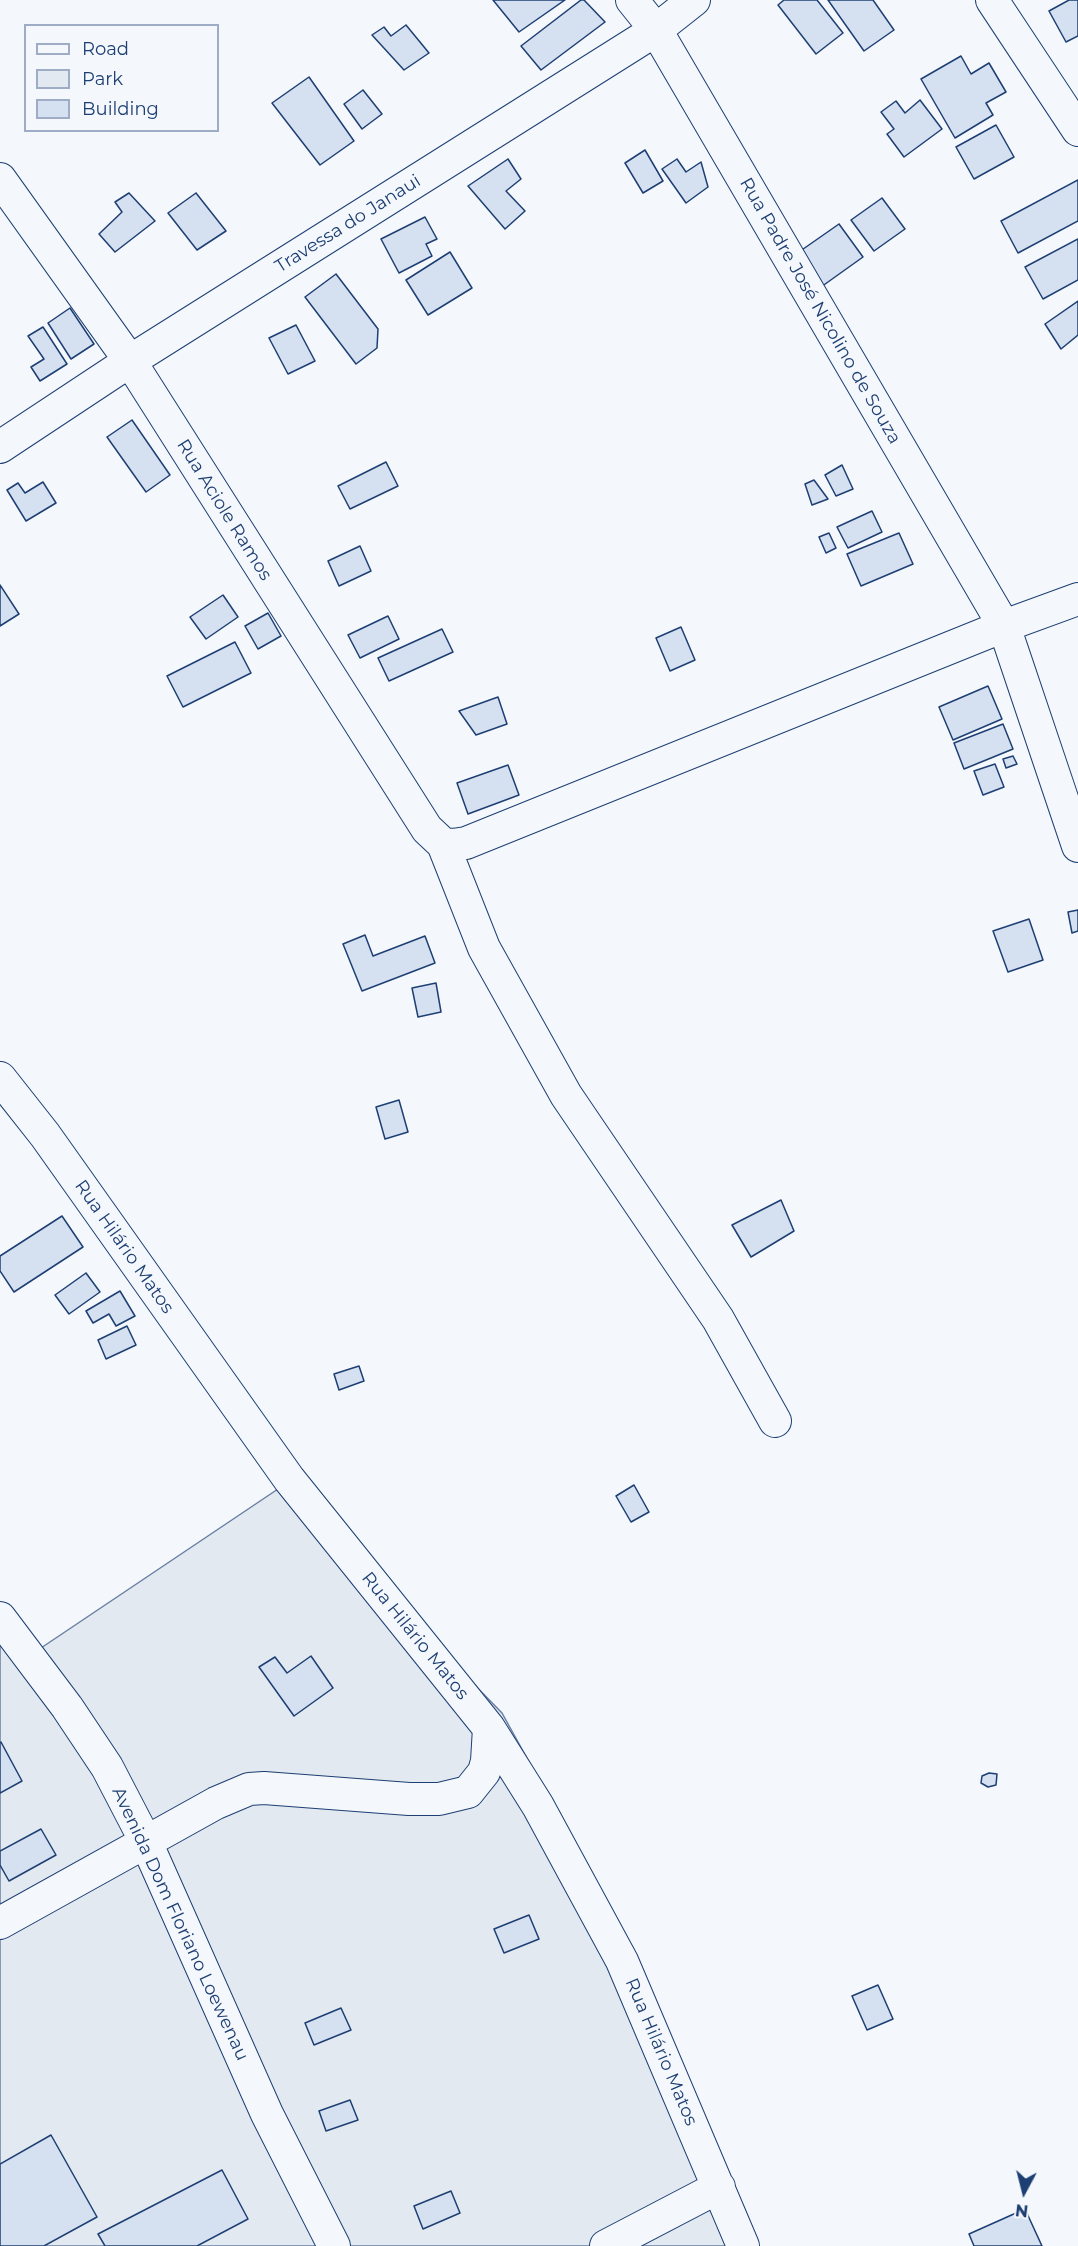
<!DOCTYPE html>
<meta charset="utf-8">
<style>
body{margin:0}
#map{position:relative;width:1078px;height:2246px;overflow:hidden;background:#f4f7fb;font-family:Montserrat,sans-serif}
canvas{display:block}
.legend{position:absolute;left:24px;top:24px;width:195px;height:108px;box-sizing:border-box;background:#f4f7fb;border:2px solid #9eadc5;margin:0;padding:8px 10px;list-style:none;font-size:18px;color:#1d3f73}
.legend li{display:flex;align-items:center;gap:12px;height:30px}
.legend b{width:30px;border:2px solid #9eadc5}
.north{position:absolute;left:994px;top:2162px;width:60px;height:60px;-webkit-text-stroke:4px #f4f7fb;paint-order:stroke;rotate:187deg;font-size:16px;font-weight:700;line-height:24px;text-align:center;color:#1d3f73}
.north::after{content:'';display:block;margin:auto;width:21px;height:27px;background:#1d3f73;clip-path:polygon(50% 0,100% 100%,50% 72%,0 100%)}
</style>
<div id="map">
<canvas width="1078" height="2246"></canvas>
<ul class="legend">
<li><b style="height:8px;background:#f4f7fb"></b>Road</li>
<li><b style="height:16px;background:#e3e9f0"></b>Park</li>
<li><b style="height:16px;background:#d5e0f0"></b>Building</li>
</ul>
<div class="north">N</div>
</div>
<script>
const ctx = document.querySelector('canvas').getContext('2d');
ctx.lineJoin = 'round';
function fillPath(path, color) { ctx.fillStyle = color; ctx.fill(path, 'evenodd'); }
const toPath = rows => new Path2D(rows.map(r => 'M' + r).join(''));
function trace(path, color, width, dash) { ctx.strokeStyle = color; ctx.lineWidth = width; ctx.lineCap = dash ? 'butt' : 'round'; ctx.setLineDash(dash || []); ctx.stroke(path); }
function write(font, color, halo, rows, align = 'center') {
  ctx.font = font + ' Montserrat,sans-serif'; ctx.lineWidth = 4.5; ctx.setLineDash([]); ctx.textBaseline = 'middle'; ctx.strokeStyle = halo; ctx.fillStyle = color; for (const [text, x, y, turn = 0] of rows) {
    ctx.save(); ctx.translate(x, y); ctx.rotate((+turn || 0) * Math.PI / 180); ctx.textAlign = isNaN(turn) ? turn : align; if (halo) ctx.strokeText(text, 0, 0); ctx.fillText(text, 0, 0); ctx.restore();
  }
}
const green = toPath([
 [281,1487,502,1713,639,1961,758,2246,0,2246,0,1610,38,1650,281,1487]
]);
fillPath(green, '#e3e9f0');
trace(green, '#687fa3', 1.5);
const building = toPath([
 [493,0,565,0,519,32,493,0],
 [581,0,584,0,605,22,541,70,521,46,581,0],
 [784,0,817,0,843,33,816,54,778,5,784,0],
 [828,0,873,0,894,30,864,51,828,0],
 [1069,0,1078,0,1078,36,1066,42,1049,11,1069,0],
 [406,25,429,53,404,70,372,35,384,27,391,36,406,25],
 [961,56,971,74,989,63,1006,92,986,103,993,115,955,138,921,79,961,56],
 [309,77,354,141,320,165,272,103,309,77],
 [363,90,382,114,362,129,344,104,363,90],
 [920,100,942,129,904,157,887,134,894,129,881,112,896,101,905,113,920,100],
 [996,125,1014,157,974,179,956,147,996,125],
 [645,150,663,181,643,193,625,163,645,150],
 [508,159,521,179,506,191,525,211,505,229,468,186,508,159],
 [677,159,686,172,701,162,708,187,686,203,662,169,677,159],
 [1078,180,1078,221,1018,253,1001,221,1078,180],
 [129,193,155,221,115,252,99,234,122,212,115,202,129,193],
 [196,193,226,231,197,250,168,213,196,193],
 [882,198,905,229,874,251,851,220,882,198],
 [425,217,437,239,426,244,432,256,399,273,381,239,425,217],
 [839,224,863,257,821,287,796,254,839,224],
 [1078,239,1078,280,1043,299,1025,267,1078,239],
 [450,252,472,288,428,315,406,280,450,252],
 [336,274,378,329,377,348,356,364,305,297,336,274],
 [1078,301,1078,335,1061,349,1045,324,1078,301],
 [70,308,94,344,71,359,48,323,70,308],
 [296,325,315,361,288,374,269,338,296,325],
 [43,327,67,364,40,381,31,367,44,359,28,336,43,327],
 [132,420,170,475,146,492,107,437,132,420],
 [386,462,398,486,350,509,338,486,386,462],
 [842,465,853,489,836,496,825,475,842,465],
 [814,480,828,499,812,505,805,484,814,480],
 [43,482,56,503,26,521,7,490,18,483,25,493,43,482],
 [872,511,882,532,848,548,837,527,872,511],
 [829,533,836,548,826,553,819,537,829,533],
 [899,533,913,564,861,586,847,554,899,533],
 [360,546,371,571,339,586,328,561,360,546],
 [0,585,19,614,0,626,0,585],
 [223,595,238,617,206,639,190,617,223,595],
 [268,613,281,636,258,649,245,626,268,613],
 [388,616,399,639,360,658,348,635,388,616],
 [681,627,695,660,670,671,656,638,681,627],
 [442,629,453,652,389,681,378,658,442,629],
 [235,642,251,673,183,707,167,676,235,642],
 [988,686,1002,719,953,740,939,707,988,686],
 [498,697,507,724,476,735,459,711,498,697],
 [1003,724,1013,749,964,769,954,743,1003,724],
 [1013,756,1017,764,1006,768,1003,759,1013,756],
 [995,764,1004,787,983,795,974,771,995,764],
 [508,765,519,795,468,814,457,783,508,765],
 [1078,910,1078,931,1072,933,1068,912,1078,910],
 [1029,919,1043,960,1008,972,993,931,1029,919],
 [365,935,373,956,425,936,435,963,362,991,343,944,365,935],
 [436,983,441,1012,418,1017,412,988,436,983],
 [399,1100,408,1132,385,1139,376,1107,399,1100],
 [781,1200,794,1231,751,1257,732,1225,781,1200],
 [62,1216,83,1247,14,1292,0,1271,0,1256,62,1216],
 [86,1273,100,1292,69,1314,55,1295,86,1273],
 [120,1291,135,1316,116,1326,109,1314,93,1323,86,1311,120,1291],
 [127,1326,136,1345,106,1359,98,1340,127,1326],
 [359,1366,364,1381,339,1390,334,1374,359,1366],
 [634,1485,649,1512,631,1522,616,1496,634,1485],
 [311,1656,333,1688,294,1716,259,1667,275,1657,287,1673,311,1656],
 [1,1742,22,1781,0,1793,0,1743,1,1742],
 [989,1773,997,1774,996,1785,988,1787,981,1783,982,1776,989,1773],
 [41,1829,56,1855,9,1881,0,1865,0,1851,41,1829],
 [529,1915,539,1939,504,1953,494,1929,529,1915],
 [878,1985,893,2019,867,2030,852,1996,878,1985],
 [341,2008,351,2030,314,2045,305,2023,341,2008],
 [350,2100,358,2120,326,2131,319,2111,350,2100],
 [51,2135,97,2217,44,2246,0,2246,0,2164,51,2135],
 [222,2170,248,2219,197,2246,105,2246,98,2234,222,2170],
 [451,2191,460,2213,423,2229,414,2206,451,2191],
 [1025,2209,1042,2246,974,2246,969,2234,1025,2209]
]);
fillPath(building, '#d5e0f0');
trace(building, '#1d3f73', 1.5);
const minor = toPath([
 [632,0,656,30,1004,626,1078,846],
 [992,0,1078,130],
 [0,179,130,361,427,829,443,844,453,845,466,843,1004,626,1078,599],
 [0,447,130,361,656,30,694,0],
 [443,844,484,948,566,1095,718,1319,775,1421],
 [0,1078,45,1135,289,1479,489,1728,538,1806,622,1961,743,2246],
 [0,1618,67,1707,107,1767,146,1842,267,2114,334,2246],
 [0,1923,216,1803,249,1789,264,1788,409,1799,439,1799,468,1792,484,1772,487,1761,489,1728],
 [606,2246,719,2187]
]);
trace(minor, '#1d3f73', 34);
trace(minor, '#f4f7fb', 32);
write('18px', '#1d3f73', '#f4f7fb', [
 ["Travessa do Janaui",348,224,-32],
 ["Rua Padre José Nicolino de Souza",820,311,60],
 ["Rua Aciole Ramos",224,510,58],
 ["Rua Hilário Matos",124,1247,55],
 ["Rua Hilário Matos",415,1636,51],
 ["Avenida Dom Floriano Loewenau",180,1924,65],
 ["Rua Hilário Matos",661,2052,67]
]);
</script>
